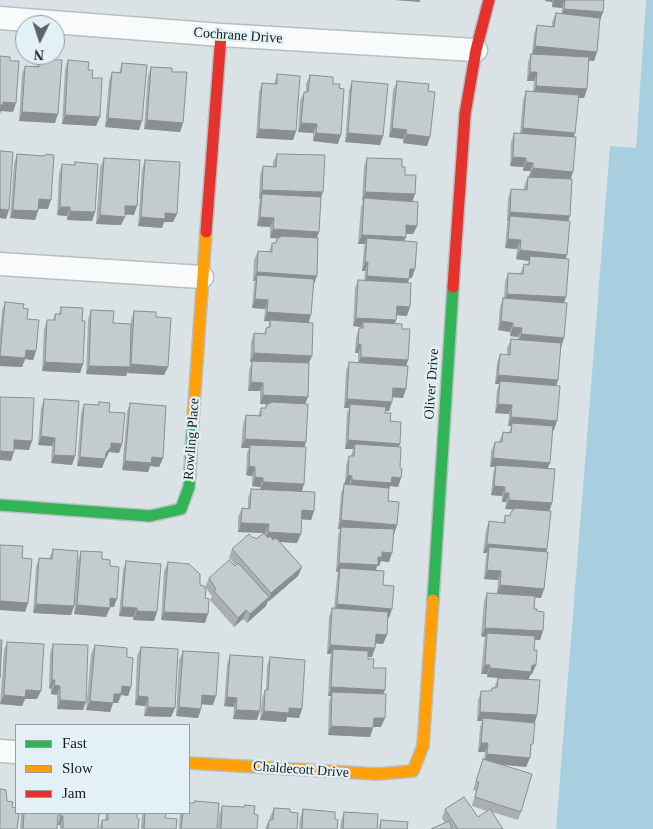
<!DOCTYPE html>
<style>
body{margin:0}
#map{position:relative;width:653px;height:829px;overflow:hidden;background:#dae2e6;font-family:"Times New Roman",serif}
canvas{display:block}
.legend{position:absolute;left:15px;top:724px;width:175px;height:90px;box-sizing:border-box;background:#e3f1f7;border:1px solid #929ca1;margin:0;padding:6px 9px;list-style:none;font-size:15px;color:#181d1f}
.legend li{display:flex;align-items:center;gap:10px;height:25px}
.legend b{width:25px;border:1px solid #929ca1}
.north{position:absolute;left:15px;top:15px;width:50px;height:50px;box-sizing:border-box;background:#e3f1f7;border:1px solid #929ca1;border-radius:50%;rotate:184deg;font-size:14px;font-weight:700;line-height:20px;text-align:center;color:#181d1f}
.north::after{content:'';display:block;margin:auto;width:18px;height:22px;background:#5c6265;clip-path:polygon(50% 0,100% 100%,50% 72%,0 100%)}
</style>
<div id="map">
<canvas width="653" height="829"></canvas>
<ul class="legend">
<li><b style="height:6px;background:#30b455"></b>Fast</li>
<li><b style="height:6px;background:#ff9f0a"></b>Slow</li>
<li><b style="height:6px;background:#e5322d"></b>Jam</li>
</ul>
<div class="north">N</div>
</div>
<script>
const ctx = document.querySelector('canvas').getContext('2d');
ctx.lineJoin = 'round';
function fillPath(path, color) { ctx.fillStyle = color; ctx.fill(path, 'evenodd'); }
const toPath = rows => new Path2D(rows.map(r => 'M' + r).join(''));
function trace(path, color, width, dash) { ctx.strokeStyle = color; ctx.lineWidth = width; ctx.lineCap = dash ? 'butt' : 'round'; ctx.setLineDash(dash || []); ctx.stroke(path); }
function write(font, color, halo, rows, align = 'center') {
  ctx.font = font + ' "Times New Roman",serif'; ctx.lineWidth = 4.5; ctx.setLineDash([]); ctx.textBaseline = 'middle'; ctx.strokeStyle = halo; ctx.fillStyle = color; for (const [text, x, y, turn = 0] of rows) {
    ctx.save(); ctx.translate(x, y); ctx.rotate((+turn || 0) * Math.PI / 180); ctx.textAlign = isNaN(turn) ? turn : align; if (halo) ctx.strokeText(text, 0, 0); ctx.fillText(text, 0, 0); ctx.restore();
  }
}
fillPath(toPath([
 [646,0,653,0,653,829,556,829,610,146,636,148]
]), '#a7cfe0');
const street = toPath([
 [0,18,221,35,476,50],
 [0,264,202,277],
 [0,751,16,752]
]);
const fast = toPath([
 [0,505,150,516,181,509,189,487,193,419],
 [433,600,453,287]
]);
const slow = toPath([
 [193,419,206,232],
 [189,763,378,774,413,771,423,746,433,600]
]);
const jam = toPath([
 [206,232,221,35],
 [453,287,465,114,476,50,489,0]
]);
trace(street, '#b7bec0', 25);
trace(fast, '#b7bec0', 14);
trace(slow, '#b7bec0', 14);
trace(jam, '#b7bec0', 14);
trace(street, '#f9fbfb', 22);
trace(fast, '#30b455', 11);
trace(slow, '#ff9f0a', 11);
trace(jam, '#e5322d', 11);
fillPath(toPath([
 [545,0,604,0,603,12,600,20,597,52,594,61,588,61,587,89,584,98,578,98,574,137,573,172,570,179,566,259,564,303,564,338,561,347,558,380,556,386,554,430,552,430,550,463,547,469,552,503,549,511,544,589,541,598,535,597,534,609,537,611,543,631,540,640,534,640,534,650,536,665,532,674,531,674,528,680,537,715,535,723,530,752,526,767,501,764,521,812,518,820,492,812,503,829,431,829,445,823,442,818,445,809,478,817,487,811,472,806,476,791,473,790,480,768,483,759,484,759,485,752,478,752,480,727,482,721,477,721,478,700,481,691,490,691,492,688,494,688,498,678,487,677,487,674,481,674,484,641,485,637,481,636,484,601,487,593,497,593,498,580,484,579,486,556,487,553,483,553,486,530,489,521,503,523,505,515,509,516,511,512,514,509,505,509,506,502,502,502,502,496,491,495,493,474,495,467,490,467,491,451,495,442,499,442,503,432,509,433,511,426,508,426,509,414,495,413,497,390,499,384,495,384,497,363,500,354,507,354,507,348,511,339,518,340,518,337,510,336,510,332,498,330,500,307,503,298,504,298,505,282,508,273,520,274,524,264,527,265,529,261,516,259,517,249,505,248,507,225,508,221,507,221,508,198,511,189,524,190,524,186,528,177,529,177,530,171,523,171,523,167,510,166,511,142,514,133,520,133,523,100,526,91,533,91,534,81,527,81,528,62,531,54,532,54,534,34,537,25,552,27,552,22,556,13,561,14,562,8,552,7,552,2,545,1],
 [39,59,55,123,19,121,22,74,25,66,37,66],
 [68,60,88,70,92,78,100,117,96,126,62,124,65,69],
 [122,63,139,130,105,127,109,81,112,72,119,73],
 [151,67,172,72,183,123,180,132,144,129,148,75],
 [277,74,296,131,293,140,256,138,259,92,262,83,274,84],
 [310,75,333,84,338,144,313,141,313,133,298,132,300,101,304,92,306,92,306,84],
 [352,81,383,136,380,145,345,142,349,90],
 [397,81,428,91,430,137,427,146,403,143,403,139,389,137,393,90],
 [17,154,45,156,46,154,48,209,38,209,35,220,10,218,14,163],
 [277,154,321,199,317,237,314,284,309,322,312,356,309,363,308,397,305,404,306,442,304,447,304,484,302,491,314,511,311,520,301,519,297,543,280,542,302,567,298,576,268,602,267,601,266,606,247,623,243,619,234,627,210,600,212,596,205,587,209,578,236,566,229,558,232,549,253,538,256,539,264,533,238,532,238,517,242,508,248,509,248,498,251,489,260,489,260,487,252,486,252,476,246,475,247,453,249,448,241,448,243,424,246,415,258,416,261,408,265,408,266,405,268,404,260,404,260,391,248,391,249,370,252,362,250,362,251,342,254,333,264,334,266,328,268,328,270,321,264,321,265,309,252,308,254,284,255,281,253,281,254,260,258,251,269,252,272,243,275,243,278,238,270,238,270,227,257,226,259,203,260,199,259,199,260,175,263,166,273,167,273,162],
 [104,158,134,215,125,215,121,225,96,224,100,167],
 [367,158,402,167,405,175,412,201,417,226,413,234,406,234,404,241,412,278,409,278,408,283,407,316,397,315,395,324,402,329,408,360,406,366,403,398,392,397,389,411,386,411,385,413,390,421,400,444,398,447,400,468,401,478,398,487,390,486,389,490,388,501,397,525,394,534,393,534,389,562,381,561,379,566,377,566,376,571,383,585,389,618,388,618,383,644,375,643,375,648,372,657,368,657,368,659,373,668,383,694,381,727,373,727,370,737,328,735,329,701,331,696,328,696,330,658,331,654,327,654,329,617,332,608,334,608,337,577,338,572,336,572,338,536,340,529,338,529,341,493,345,484,346,465,349,456,351,456,353,449,345,449,347,413,349,408,344,408,346,371,349,362,358,363,358,353,355,353,356,337,359,328,361,328,361,327,353,326,355,288,358,280,364,280,365,271,362,271,364,247,365,244,358,244,361,207,363,201,362,201,364,166],
 [145,160,177,214,173,222,164,222,162,228,138,226,142,169],
 [75,162,95,212,92,221,67,220,67,216,57,215,59,173,62,164,75,165],
 [5,302,23,308,36,351,33,360,25,359,22,367,0,366,0,332,2,311],
 [61,307,82,321,83,364,80,373,42,371,44,329,47,320,53,320,55,314,59,314],
 [91,310,113,323,131,324,131,320,134,311,156,317,168,367,164,375,128,373,128,371,126,376,86,374,88,319],
 [44,399,75,456,72,465,51,463,52,446,38,445,41,408],
 [99,402,109,412,122,444,119,453,109,452,102,468,77,466,81,413,84,404,98,405],
 [130,403,163,458,159,467,150,466,148,472,122,470,127,412],
 [53,549,74,606,71,615,33,613,36,567,39,558,49,559],
 [81,551,102,559,110,566,114,607,110,607,106,617,74,614,78,560],
 [126,561,157,612,154,621,133,620,133,617,119,616,123,570],
 [168,562,200,585,205,598,205,623,161,620,164,571],
 [7,642,37,699,25,699,22,706,0,704,4,650],
 [53,644,83,710,57,709,57,695,51,694,51,689,49,688,50,653],
 [95,645,127,657,131,687,128,696,121,695,118,703,113,703,110,712,86,710,91,654],
 [141,647,171,717,144,716,145,706,135,705,137,656],
 [183,651,213,705,201,704,201,709,198,718,176,716,179,660],
 [230,655,257,720,233,719,234,707,224,706,227,664],
 [270,657,302,709,299,718,287,717,286,722,260,720,262,699,265,690,266,690,267,666],
 [195,801,217,829,179,829,180,813,189,813],
 [245,805,254,814,257,829,218,829,219,815,222,806,244,807],
 [274,808,290,812,297,829,265,829,269,820,270,820,270,817],
 [303,809,335,819,337,829,299,829,300,818],
 [344,812,377,829,340,829,341,821],
 [21,813,24,813,57,829,20,829],
 [59,813,99,813,98,829,60,829,60,825,58,825],
 [106,813,137,813,137,818,138,829,99,829,102,820,105,820],
 [142,813,166,813,165,818,176,829,141,829],
 [381,820,407,829,378,829]
]), '#a9afb0');
fillPath(toPath([
 [394,0,420,0,420,2],
 [545,0,553,0,552,2,545,1],
 [554,0,564,0,562,8,552,7],
 [564,9,603,12,600,20,561,18],
 [535,46,597,52,594,61,532,55],
 [530,72,537,72,534,81,527,81],
 [536,86,587,89,584,98,533,95],
 [3,102,16,103,13,112,1,111,0,114,0,105],
 [22,112,58,114,55,123,19,121],
 [65,115,100,117,96,126,62,124],
 [108,118,142,121,139,130,105,127],
 [147,120,183,123,180,132,144,129],
 [301,123,317,124,313,133,298,132],
 [392,128,407,130,403,139,389,137],
 [523,128,575,133,572,141,520,137],
 [259,129,296,131,293,140,256,138],
 [316,133,341,135,338,144,313,141],
 [348,133,383,136,380,145,345,142],
 [406,134,430,137,427,146,403,143],
 [513,157,526,158,523,167,510,166],
 [526,162,533,163,530,171,523,171],
 [533,168,573,172,570,181,529,177],
 [262,190,323,192,320,201,262,194,260,199,259,199],
 [365,192,415,194,412,203,364,198,362,201],
 [39,199,51,200,48,209,35,208],
 [125,206,137,206,134,215,122,214],
 [60,207,70,207,67,216,57,215],
 [0,209,9,210,6,219,0,218],
 [13,210,38,211,35,220,10,218],
 [70,211,95,212,92,221,67,220],
 [510,212,570,216,567,224,510,216,508,221,507,221],
 [165,213,177,214,173,222,164,222,162,228,138,226,141,217],
 [100,215,125,217,121,225,96,224],
 [260,217,274,218,270,227,257,226],
 [406,225,417,226,413,234,403,234],
 [273,229,319,232,316,241,270,238],
 [362,235,406,237,402,246,367,238,365,244,358,244],
 [508,239,521,240,517,249,505,248],
 [520,250,567,255,564,264,530,256,529,261,516,259],
 [365,262,368,262,365,271,362,271],
 [410,269,415,269,412,278,407,278],
 [257,272,317,276,314,284,257,275,255,281,253,281],
 [367,276,409,279,406,288,364,285],
 [507,294,566,297,563,306,503,303],
 [255,299,268,300,265,309,252,308],
 [397,306,410,307,407,316,394,315],
 [267,312,311,315,308,324,264,321],
 [356,318,396,320,393,329,363,322,361,327,353,326],
 [501,321,513,323,510,332,498,330],
 [513,327,522,328,518,337,510,336],
 [521,334,564,338,561,347,518,343],
 [358,344,361,344,358,353,355,353],
 [26,350,36,351,33,360,25,359,22,367,0,366,0,356],
 [254,353,312,356,308,364,250,362],
 [361,357,408,360,405,369,357,366],
 [45,362,83,364,80,373,42,371],
 [131,364,168,367,164,375,128,373],
 [89,366,130,367,126,376,86,374],
 [498,375,558,380,555,389,500,381,499,384,495,384],
 [251,382,263,383,260,391,248,391],
 [393,388,406,389,403,398,390,397],
 [263,395,308,397,304,406,260,404],
 [347,399,392,402,389,411,350,408,350,404,349,408,344,408],
 [498,404,512,405,509,414,495,413],
 [511,417,557,421,554,430,512,427,512,423,511,426,508,426],
 [41,436,55,438,52,446,38,445],
 [245,439,306,442,303,451,250,445,249,448,241,448],
 [14,440,32,441,29,450,11,449],
 [348,440,400,444,396,452,355,444,353,449,345,449],
 [111,443,122,444,119,453,109,452,107,456,105,459,102,468,77,466,80,457,106,453],
 [0,451,14,452,11,461,0,460],
 [54,455,75,456,72,465,51,463],
 [152,457,163,458,159,467,150,466,148,472,122,470,125,461],
 [493,458,550,463,546,471,496,465,495,467,490,467],
 [249,466,255,467,252,476,246,475],
 [348,475,352,476,349,485,344,484],
 [255,477,263,478,260,487,252,486],
 [392,477,401,478,398,487,390,486,388,492,349,489,352,480],
 [263,482,304,484,301,493,260,491],
 [494,486,505,487,502,496,491,495],
 [505,493,509,493,506,502,502,502],
 [509,500,552,503,549,512,505,509],
 [302,510,314,511,311,520,298,519],
 [341,520,397,525,394,534,341,529,341,527,340,529,338,529],
 [241,523,269,524,265,533,238,532],
 [268,532,301,534,297,543,265,541],
 [487,544,547,549,544,558,489,547,487,553,483,553],
 [382,552,392,553,389,562,381,561,379,566,377,566,374,574,340,568,338,572,336,572,339,563,378,557],
 [302,567,298,576,268,602,271,593],
 [487,570,501,571,498,580,484,579],
 [500,585,544,589,541,598,497,594],
 [269,597,266,606,247,623,250,614],
 [110,598,117,599,114,607,107,607],
 [0,601,28,603,25,612,0,610],
 [36,604,74,606,71,615,33,613],
 [337,604,392,609,389,618,334,613],
 [77,605,110,608,106,617,74,614],
 [122,607,137,608,133,617,119,616],
 [246,610,243,619,234,627,238,618],
 [137,611,157,612,154,621,133,620],
 [164,612,208,614,205,623,161,620],
 [485,628,543,631,540,640,486,637,487,633,485,637,481,636],
 [376,634,387,635,383,644,372,643],
 [330,645,375,648,372,657,333,655,333,649,331,654,327,654],
 [485,665,490,665,487,674,481,674],
 [532,665,536,665,532,674,531,674,528,680,487,677,490,668],
 [52,680,55,680,51,689,49,688],
 [54,685,60,686,57,695,51,694],
 [122,686,131,687,128,696,121,695,118,703,111,703,114,694],
 [331,687,385,690,381,699,332,692,331,696,328,696],
 [26,690,41,691,37,699,25,699,22,706,0,704,4,695],
 [202,695,216,696,213,705,198,704],
 [138,696,148,697,145,706,135,705],
 [227,697,237,698,234,707,224,706],
 [60,700,86,702,83,710,57,709],
 [90,701,113,703,110,712,86,710],
 [148,707,175,708,171,717,144,716],
 [179,707,201,709,198,718,176,716],
 [289,708,302,709,299,718,287,717,286,722,260,720,264,711],
 [236,710,260,711,257,720,233,719],
 [480,712,537,715,534,724,483,718,482,721,477,721],
 [374,718,385,718,381,727,370,727],
 [331,726,373,728,370,737,328,735],
 [481,743,488,743,485,752,478,752],
 [487,754,530,758,526,767,484,763],
 [61,816,63,816,60,825,58,825]
]), '#898e90');
const building = toPath([
 [565,0,604,0,603,12,564,9,565,0],
 [556,13,600,18,597,52,535,46,537,25,554,27,556,13],
 [531,54,589,57,587,89,536,86,537,72,530,72,531,54],
 [0,56,10,57,10,61,19,61,16,103,3,102,3,105,0,105,0,56],
 [39,59,62,60,58,114,22,112,25,66,39,67,39,59],
 [68,60,89,62,88,70,93,70,92,78,102,78,100,117,65,115,68,60],
 [122,63,147,65,142,121,108,118,112,72,121,73,122,63],
 [151,67,172,68,172,72,187,72,183,123,147,120,151,67],
 [277,74,300,76,296,131,259,129,262,83,277,84,277,74],
 [310,75,333,77,333,84,340,84,339,88,344,89,341,135,316,133,317,124,301,123,304,92,308,92,310,75],
 [352,81,388,84,383,136,348,133,352,81],
 [397,81,429,84,428,91,435,92,430,137,406,134,407,130,392,128,397,81],
 [526,91,579,95,575,133,523,128,526,91],
 [514,133,576,137,573,172,533,168,533,163,526,162,526,158,513,157,514,133],
 [0,151,13,152,9,210,0,209,0,151],
 [17,154,45,156,46,154,54,155,51,200,39,199,38,211,13,210,17,154],
 [277,154,325,155,323,192,262,190,263,166,276,167,277,154],
 [104,158,140,160,137,206,125,206,125,217,100,215,104,158],
 [367,158,402,159,402,167,405,167,405,175,416,175,415,194,365,192,367,158],
 [145,160,180,162,177,214,165,213,165,219,141,217,145,160],
 [75,162,98,164,95,212,70,211,70,207,60,207,62,164,75,165,75,162],
 [528,177,572,179,570,216,510,212,511,189,527,190,528,177],
 [262,194,321,197,319,232,273,229,274,218,260,217,262,194],
 [364,198,418,202,417,226,406,225,406,237,362,235,364,198],
 [510,216,570,221,567,255,520,250,521,240,508,239,510,216],
 [282,236,318,238,317,276,257,272,258,251,272,252,272,243,276,243,277,239,282,236],
 [367,238,417,242,415,269,410,269,409,279,367,276,368,262,365,262,367,238],
 [530,256,569,259,566,297,507,294,508,273,523,274,524,264,529,265,530,256],
 [257,275,314,279,311,315,267,312,268,300,255,299,257,275],
 [358,280,411,283,410,307,397,306,396,320,356,318,358,280],
 [503,298,567,303,564,338,521,334,522,328,513,327,513,323,501,321,503,298],
 [5,302,24,304,23,308,28,309,27,319,39,320,36,351,26,350,25,358,0,356,5,302],
 [61,307,83,308,82,321,85,321,83,364,45,362,47,320,55,320,55,314,61,314,61,307],
 [91,310,114,311,113,323,131,324,130,367,89,366,91,310],
 [134,311,156,312,156,317,171,318,168,367,131,364,134,311],
 [270,320,313,323,312,356,254,353,254,333,266,334,266,328,270,327,270,320],
 [363,322,402,324,402,329,410,329,408,360,361,357,361,344,358,344,359,328,363,328,363,322],
 [511,339,561,343,558,380,498,375,500,354,510,355,511,339],
 [252,361,309,363,308,397,263,395,263,383,251,382,252,361],
 [349,362,408,366,406,389,393,388,392,402,347,399,349,362],
 [500,381,560,386,557,421,511,417,512,405,498,404,500,381],
 [0,397,34,398,32,441,14,440,14,452,0,451,0,397],
 [44,399,79,401,75,456,54,455,55,438,41,436,44,399],
 [99,402,110,403,109,412,125,413,122,444,111,443,111,447,106,453,105,459,80,457,84,404,99,405,99,402],
 [272,402,308,404,306,442,245,439,246,415,261,416,261,408,266,408,266,405,272,402],
 [130,403,166,406,163,458,152,457,151,463,125,461,130,403],
 [350,404,386,407,385,413,391,413,390,421,401,422,400,444,348,440,350,404],
 [512,423,553,426,550,463,493,458,495,442,502,442,503,432,511,433,512,423],
 [355,444,401,447,400,468,402,469,401,478,392,477,391,483,352,480,352,476,348,475,349,456,354,456,355,444],
 [250,445,306,447,304,484,263,482,263,478,255,477,255,467,249,466,250,445],
 [496,465,555,469,552,503,509,500,509,493,505,493,505,487,494,486,496,465],
 [344,484,389,488,388,501,399,502,397,525,341,520,344,484],
 [251,489,315,492,314,511,302,510,301,534,268,532,269,524,241,523,242,508,250,509,251,489],
 [515,508,551,511,547,549,487,544,489,521,505,523,505,515,510,516,511,512,515,508],
 [341,527,394,529,392,553,382,552,382,557,378,557,378,565,339,563,341,527],
 [264,533,268,538,270,536,273,540,276,538,302,567,271,593,232,549,249,534,253,538,254,537,256,539,264,533],
 [0,545,23,546,22,558,32,559,28,603,0,601,0,545],
 [489,547,548,552,544,589,500,585,501,571,487,570,489,547],
 [53,549,78,551,74,606,36,604,39,558,52,559,53,549],
 [81,551,102,552,102,559,110,560,110,566,119,567,117,599,110,598,110,608,77,605,81,551],
 [229,560,235,566,238,563,269,597,250,614,246,610,238,618,214,591,216,589,209,578,229,560],
 [126,561,161,564,157,612,137,611,137,608,122,607,126,561],
 [168,562,189,564,200,574,200,585,204,586,206,590,205,598,209,599,208,614,164,612,168,562],
 [340,568,384,571,383,585,394,586,392,609,337,604,340,568],
 [487,593,535,596,534,609,537,609,537,611,544,612,543,631,485,628,487,593],
 [332,608,388,612,387,635,376,634,375,648,330,645,332,608],
 [487,633,535,636,534,650,537,650,536,665,532,665,531,672,490,668,490,665,485,665,487,633],
 [0,640,2,640,0,678,0,640],
 [7,642,44,644,41,691,26,690,25,697,4,695,7,642],
 [53,644,88,645,86,702,60,700,60,686,54,685,55,680,52,680,53,644],
 [95,645,127,648,127,657,133,658,131,687,122,686,121,694,114,694,113,703,90,701,95,645],
 [141,647,178,649,175,708,148,707,148,697,138,696,141,647],
 [333,649,368,651,368,659,374,659,373,668,386,668,385,690,331,687,333,649],
 [183,651,219,653,216,696,202,695,201,709,179,707,183,651],
 [230,655,263,657,260,711,236,710,237,698,227,697,230,655],
 [270,657,305,660,302,709,289,708,289,713,264,711,265,690,268,690,270,657],
 [498,678,540,680,537,715,480,712,481,691,491,691,492,688,497,688,498,678],
 [332,692,386,694,385,718,374,718,373,728,331,726,332,692],
 [483,718,535,723,533,744,531,744,530,758,487,754,488,743,481,743,483,718],
 [483,759,532,774,521,812,475,797,479,782,476,781,483,759],
 [0,789,6,790,7,801,13,802,12,807,16,808,16,813,19,813,17,829,0,829,0,789],
 [464,797,478,817,490,809,503,829,458,829,445,809,464,797],
 [195,801,219,803,217,829,181,829,183,813,189,813,189,803,194,803,195,801],
 [245,805,255,806,254,814,258,815,257,829,221,829,222,806,245,807,245,805],
 [274,808,290,809,290,812,298,813,297,829,268,829,269,820,273,820,274,808],
 [303,809,335,812,335,819,338,820,337,829,302,829,303,809],
 [344,812,378,814,377,829,343,829,344,812],
 [24,813,58,813,57,829,23,829,24,813],
 [61,813,99,813,98,829,63,829,63,816,61,816,61,813],
 [108,813,137,813,137,818,139,819,138,829,102,829,102,820,108,820,108,813],
 [145,813,166,813,165,818,177,819,176,829,144,829,145,813],
 [381,820,408,822,407,829,380,829,381,820],
 [449,821,452,829,431,829,449,821]
]);
fillPath(building, '#c4cbcd');
trace(building, '#898e90', 1);
write('14px', '#181d1f', '#e3f1f7', [
 ["Cochrane Drive",238,36,4],
 ["Oliver Drive",432,384,-86],
 ["Rowling Place",192,439,-86],
 ["Chaldecott Drive",301,770,4]
]);
</script>
